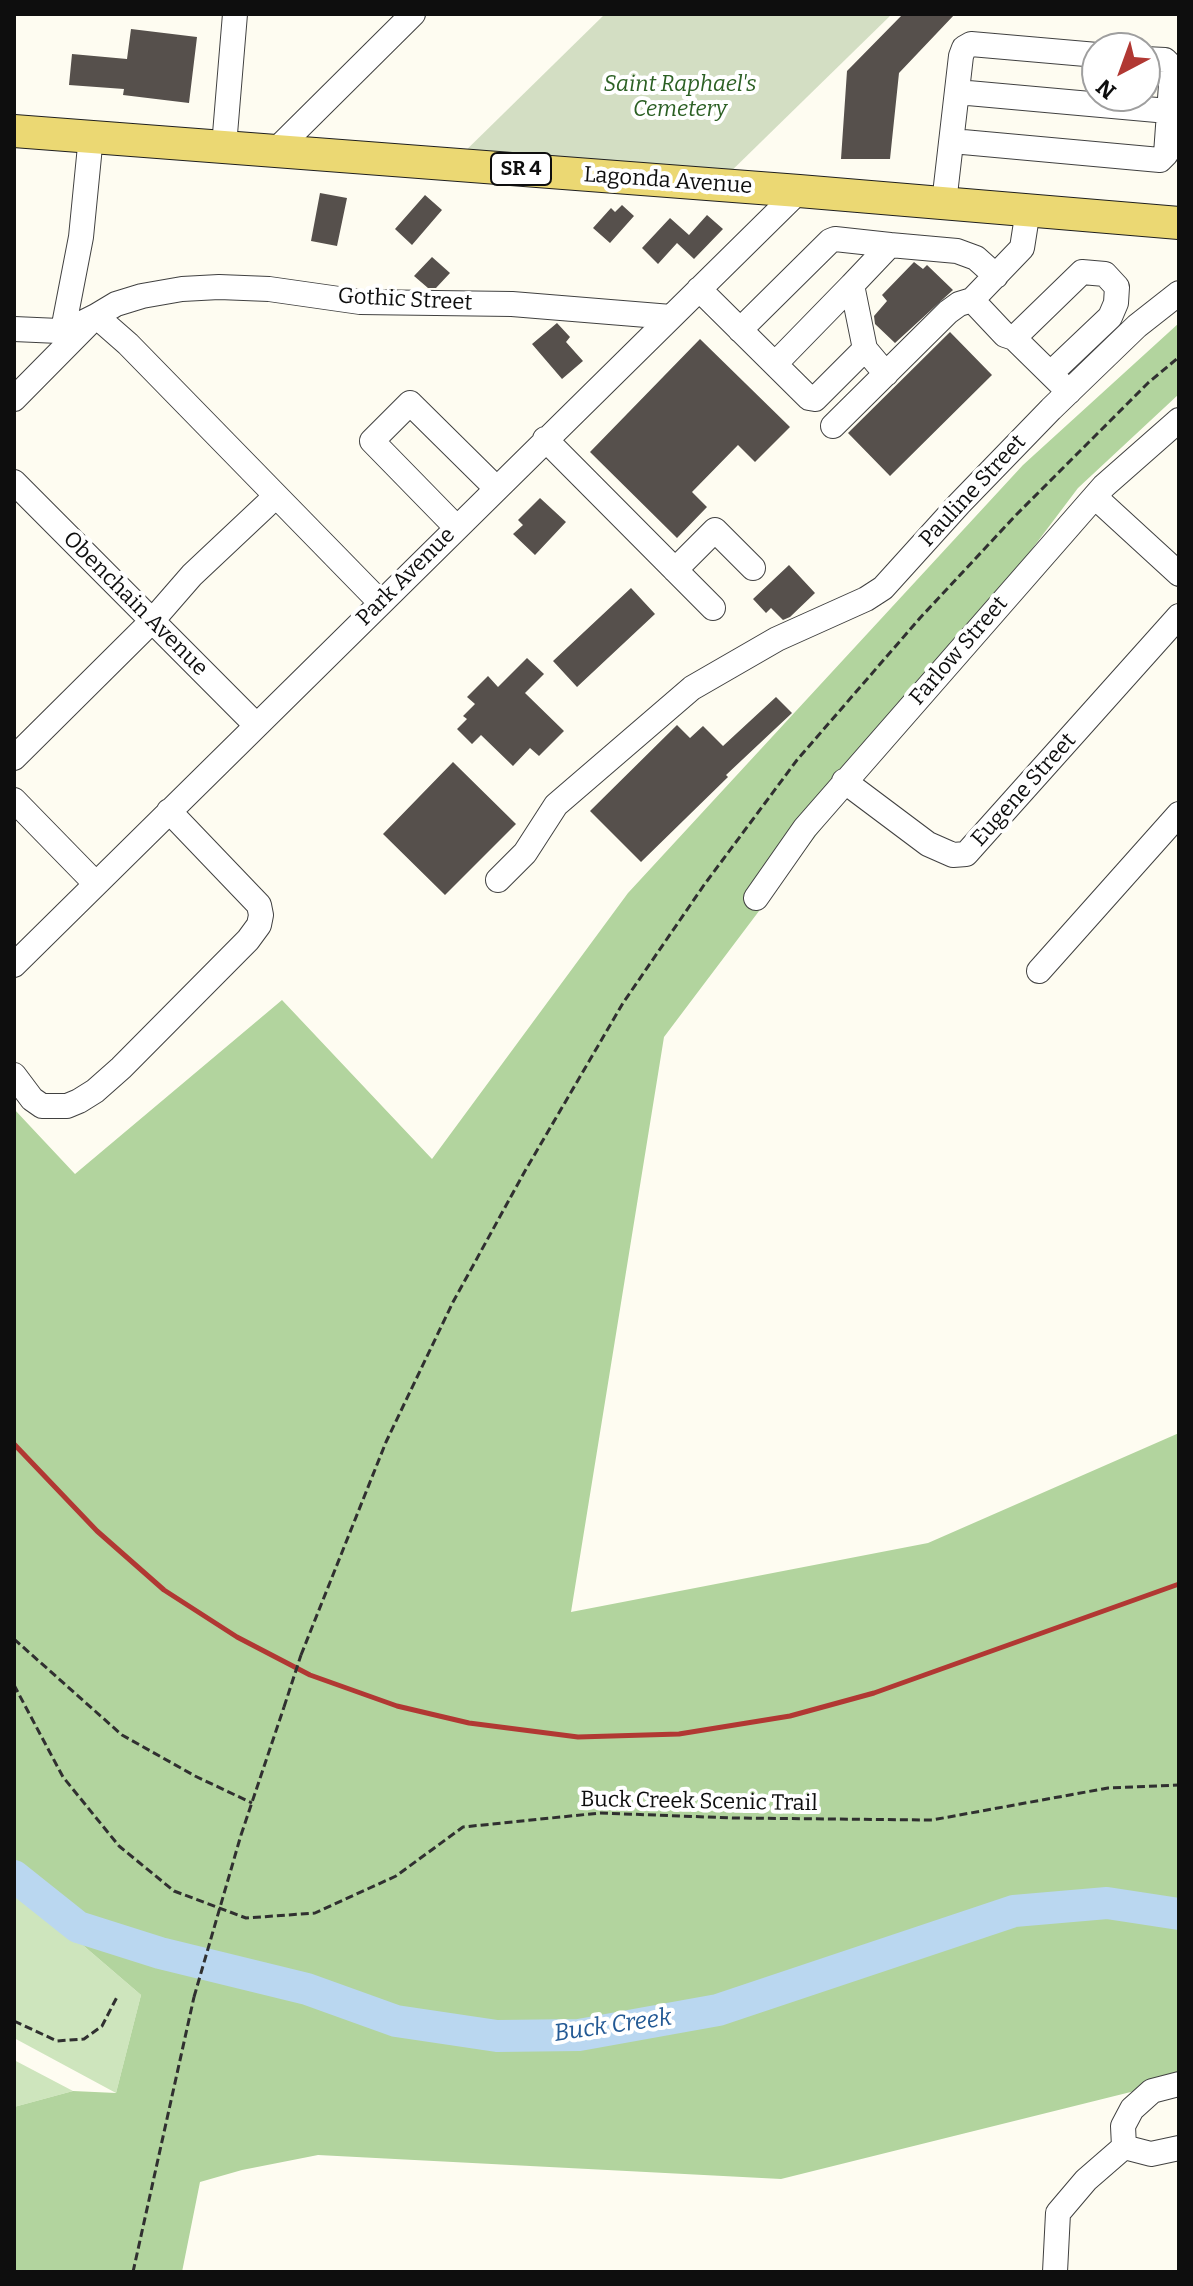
<!DOCTYPE html>
<style>
body{margin:0}
#map{position:relative;width:1193px;height:2286px;overflow:hidden;background:#fefcf1;font-family:Bitter,serif}
canvas{display:block}
.frame{position:absolute;inset:0;border:16px solid #0e0e0e;pointer-events:none}
.north{position:absolute;left:1081px;top:32px;width:80px;height:80px;box-sizing:border-box;background:#fff;border:2px solid #9f9f9f;border-radius:50%;rotate:221deg;font-size:22px;font-weight:700;line-height:32px;text-align:center;color:#0e0e0e}
.north::after{content:'';display:block;margin:auto;width:28px;height:36px;background:#b13833;clip-path:polygon(50% 0,100% 100%,50% 72%,0 100%)}
</style>
<div id="map">
<canvas width="1193" height="2286"></canvas>
<div class="frame"></div>
<div class="north">N</div>
</div>
<script>
const ctx = document.querySelector('canvas').getContext('2d');
ctx.lineJoin = 'round';
function fillPath(path, color) { ctx.fillStyle = color; ctx.fill(path, 'evenodd'); }
const toPath = rows => new Path2D(rows.map(r => 'M' + r).join(''));
function trace(path, color, width, dash) { ctx.strokeStyle = color; ctx.lineWidth = width; ctx.lineCap = dash ? 'butt' : 'round'; ctx.setLineDash(dash || []); ctx.stroke(path); }
function write(font, color, halo, rows, align = 'center') {
  ctx.font = font + ' Bitter,serif'; ctx.lineWidth = 8; ctx.setLineDash([]); ctx.textBaseline = 'middle'; ctx.strokeStyle = halo; ctx.fillStyle = color; for (const [text, x, y, turn = 0] of rows) {
    ctx.save(); ctx.translate(x, y); ctx.rotate((+turn || 0) * Math.PI / 180); ctx.textAlign = isNaN(turn) ? turn : align; if (halo) ctx.strokeText(text, 0, 0); ctx.fillText(text, 0, 0); ctx.restore();
  }
}
fillPath(toPath([
 [14,1886,141,1995,116,2093,14,2038],
 [14,2060,73,2091,14,2107]
]), '#cee5bd');
fillPath(toPath([
 [1179,323,1179,394,1078,488,664,1037,571,1612,928,1543,1179,1433,1179,2080,781,2179,318,2155,242,2170,200,2182,182,2272,14,2272,14,2107,73,2091,116,2093,141,1995,14,1886,14,1109,75,1174,282,1000,432,1159,628,893,1023,465]
]), '#b2d49e');
fillPath(toPath([
 [605,14,892,14,718,184,452,164]
]), '#d3dec3');
trace(toPath([
 [14,1876,78,1927,160,1953,307,1989,396,2021,497,2036,579,2035,718,2010,1014,1911,1107,1903,1179,1914]
]), '#bad7f0', 32);
fillPath(toPath([
 [903,14,955,14,899,73,890,159,841,159,847,71],
 [131,29,197,37,189,103,123,95,124,89,69,85,72,54,127,59],
 [320,193,347,198,337,246,311,241],
 [425,195,442,210,412,245,395,229],
 [622,205,634,216,610,243,593,228,611,208,615,212],
 [707,215,723,229,694,259,677,243,658,264,642,248,670,218,689,235],
 [432,257,450,273,436,288,428,288,414,276],
 [914,262,923,269,927,265,953,290,895,343,875,324,874,316,887,301,882,295],
 [557,323,570,337,566,342,583,361,562,379,532,344],
 [950,332,992,375,890,476,848,433],
 [700,339,790,427,755,462,738,445,692,492,707,507,677,538,590,452],
 [540,498,566,522,535,555,513,534,523,525,518,520],
 [789,565,815,593,790,617,783,620,771,608,766,613,753,599],
 [631,588,655,614,577,687,553,661],
 [527,658,544,674,525,693,564,731,539,756,530,748,513,766,481,735,472,744,457,729,467,719,463,716,475,704,467,697,488,676,498,687],
 [776,697,792,713,726,775,728,777,641,862,590,811,677,725,690,738,703,726,723,746],
 [453,762,516,824,445,895,383,834]
]), '#56504c');
const minor = toPath([
 [957,92,1179,112],
 [952,141,1160,160,1166,154,1172,71,1170,65,1165,60,1145,59],
 [224,146,235,14],
 [276,150,413,14],
 [944,203,961,56,964,48,971,44,1097,55],
 [699,289,809,398,815,399,865,349],
 [972,300,1005,335,1014,338],
 [14,329,59,331,78,325,96,316,128,344,380,602],
 [63,330,81,237,91,136],
 [740,330,830,241,835,239,890,245],
 [775,364,852,285],
 [1051,373,1110,317,1116,303,1117,287,1105,274,1082,272,1014,338,1069,392],
 [886,374,865,349,852,285,890,245,957,251,976,258,996,276],
 [14,399,96,316,116,304,142,296,182,289,219,287,269,289,360,302,512,304,671,317],
 [833,426,948,312,959,304,972,300,1022,248,1028,210],
 [545,439,713,608],
 [14,482,256,725],
 [1095,497,1179,574],
 [456,527,372,441,410,403,496,488],
 [675,570,715,530,753,568],
 [14,758,152,621,192,575,276,496],
 [844,781,928,844,953,855,966,854,1179,616],
 [14,800,96,884],
 [498,880,525,853,556,805,692,688,777,639,866,599,883,588,959,504,1051,409,1137,326,1179,293],
 [756,898,805,828,1104,486,1179,420],
 [14,965,799,191],
 [1039,971,1179,814],
 [14,1075,32,1099,42,1106,67,1106,79,1101,95,1091,121,1068,248,940,259,925,261,915,259,905,169,811],
 [1124,2147,1151,2154,1179,2148],
 [1055,2272,1058,2213,1086,2180,1124,2147,1123,2126,1132,2109,1152,2091,1179,2084]
]);
const major = toPath([
 [14,131,799,191,1179,223]
]);
trace(minor, '#414141', 26);
trace(major, '#1f1f1f', 34);
trace(toPath([
 [14,1639,122,1735,195,1776,252,1803],
 [301,1655,386,1442,453,1302,525,1171,623,1003,704,885,797,760,920,618,1016,515,1148,383,1179,357],
 [14,1685,63,1777,119,1846,174,1891,246,1918,315,1913,396,1876,463,1827,600,1813,734,1818,932,1820,1108,1788,1179,1785],
 [241,1835,284,1707],
 [14,2021,57,2041,84,2039,102,2026,117,1997],
 [133,2272,194,1997]
]), '#303030', 3, [8, 4]);
trace(minor, '#fff', 24);
trace(major, '#ebd873', 32);
trace(toPath([
 [14,1444,97,1531,164,1590,237,1637,310,1675,397,1706,469,1723,578,1737,679,1734,790,1716,874,1693,1179,1584]
]), '#b13833', 5);
trace(toPath([
 [284,1707,301,1655],
 [194,1997,241,1835]
]), '#303030', 3, [8, 4]);
for (const [x, y, w] of [
 [521,169,60]
]) { const box = new Path2D(); box.roundRect(x - w / 2, y - 16, w, 32, 6); ctx.fillStyle = '#fff'; ctx.fill(box); trace(box, '#0e0e0e', 2); }
write('bold 20px', '#0e0e0e', null, [
 ["SR 4",521,169]
]);
write('italic 22px', '#2c6024', '#fff', [
 ["Saint Raphael's",680,85],
 ["Cemetery",680,110]
]);
write('22px', '#0e0e0e', '#fff', [
 ["Lagonda Avenue",668,181,4],
 ["Gothic Street",405,300,3],
 ["Pauline Street",973,491,-47],
 ["Park Avenue",406,577,-45],
 ["Obenchain Avenue",135,604,45],
 ["Farlow Street",959,651,-49],
 ["Eugene Street",1024,790,-48],
 ["Buck Creek Scenic Trail",699,1802,1]
]);
write('italic 24px', '#235994', '#fff', [
 ["Buck Creek",613,2026,-8]
]);
</script>
